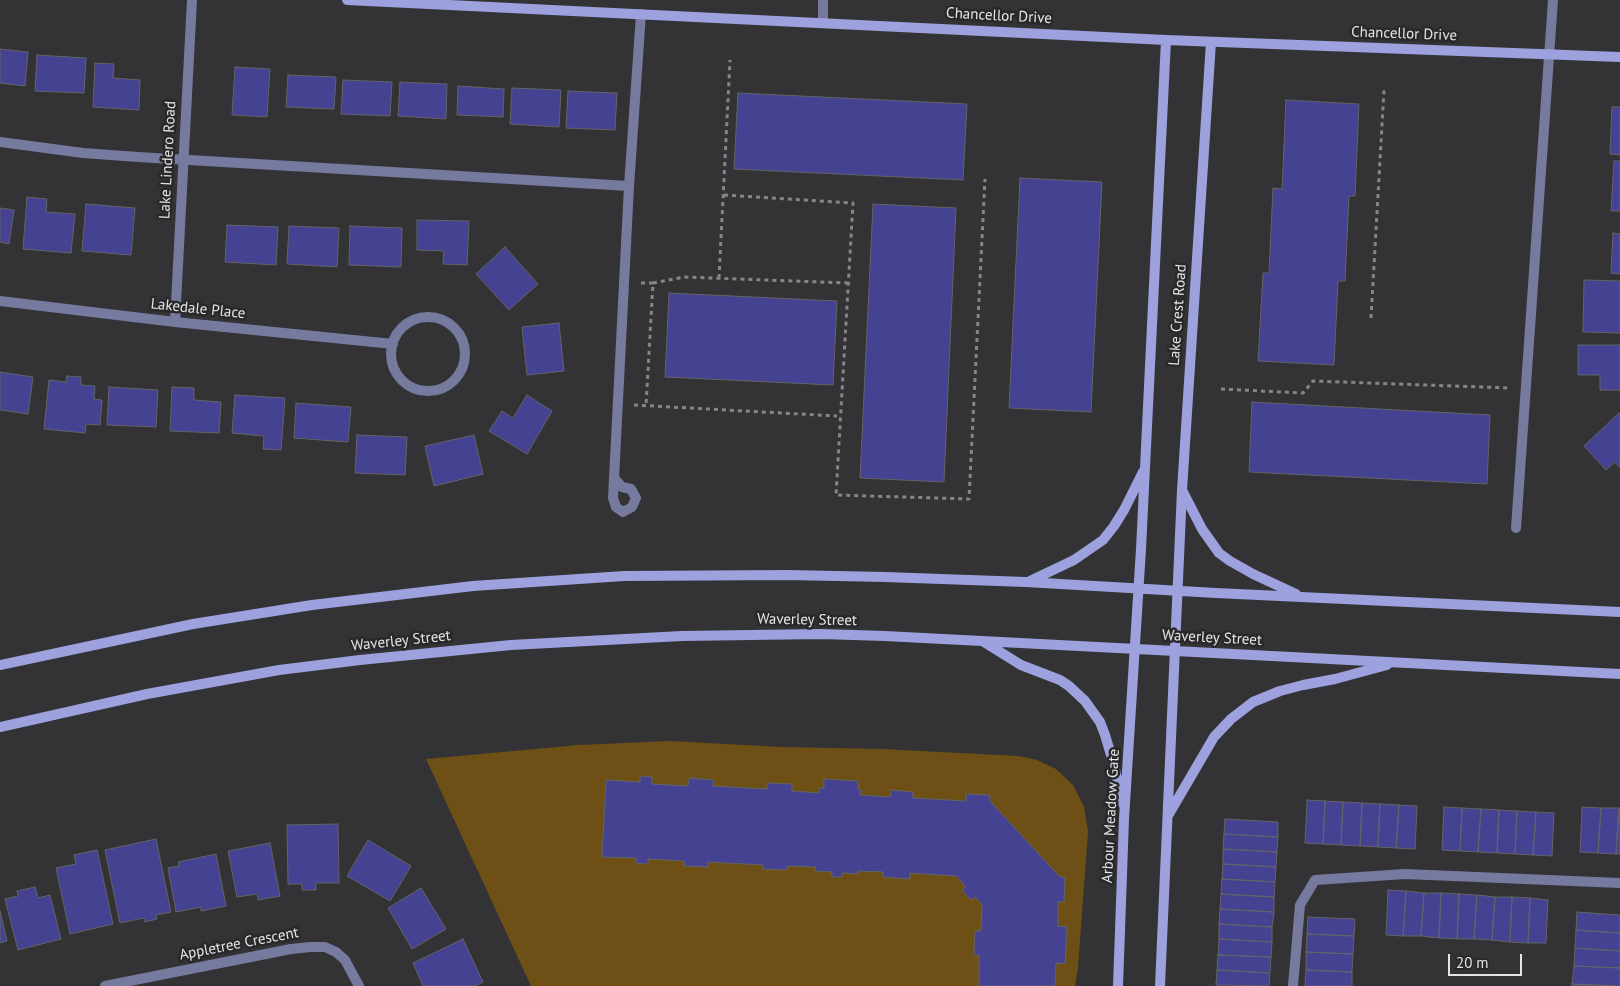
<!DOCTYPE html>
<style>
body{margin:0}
#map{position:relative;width:1620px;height:986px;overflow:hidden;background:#333336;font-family:"PT Sans",sans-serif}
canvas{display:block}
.scale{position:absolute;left:1448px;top:954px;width:74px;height:22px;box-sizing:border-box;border:2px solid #e4e5e6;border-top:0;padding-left:6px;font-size:15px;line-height:18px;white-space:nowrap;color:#e4e5e6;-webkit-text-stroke:4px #29292c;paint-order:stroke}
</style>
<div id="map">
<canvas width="1620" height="986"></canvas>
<div class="scale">20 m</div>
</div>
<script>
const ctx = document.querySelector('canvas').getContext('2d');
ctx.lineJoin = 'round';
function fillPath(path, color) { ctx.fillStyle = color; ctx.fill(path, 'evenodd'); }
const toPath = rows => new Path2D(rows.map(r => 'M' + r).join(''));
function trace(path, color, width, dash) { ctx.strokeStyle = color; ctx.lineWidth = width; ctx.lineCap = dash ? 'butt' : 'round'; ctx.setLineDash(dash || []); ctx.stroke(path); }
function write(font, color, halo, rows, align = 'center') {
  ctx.font = font + ' "PT Sans",sans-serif'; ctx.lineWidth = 5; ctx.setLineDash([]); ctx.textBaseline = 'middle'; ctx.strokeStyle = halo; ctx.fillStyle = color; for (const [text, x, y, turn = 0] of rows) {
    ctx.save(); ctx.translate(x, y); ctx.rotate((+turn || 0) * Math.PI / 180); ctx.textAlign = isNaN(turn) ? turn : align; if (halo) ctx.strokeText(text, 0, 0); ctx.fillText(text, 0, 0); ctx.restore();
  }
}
fillPath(toPath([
 [670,741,781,747,882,749,1018,756,1037,760,1056,769,1073,785,1084,807,1088,831,1078,967,1075,986,531,986,426,759,579,745]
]), '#6e5016');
const building = toPath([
 [0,49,28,52,25,86,0,83,0,49],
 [37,55,86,58,84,93,35,91,37,55],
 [95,63,114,64,113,78,140,80,139,110,93,107,95,63],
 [235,67,270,69,267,117,232,115,235,67],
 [288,75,336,77,334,109,286,107,288,75],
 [343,80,392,82,390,116,341,114,343,80],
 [400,82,447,84,446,119,398,116,400,82],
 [458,86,504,89,503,117,457,115,458,86],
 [512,88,561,90,559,127,510,124,512,88],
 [568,91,617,93,615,130,566,128,568,91],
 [738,93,967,104,963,180,734,169,738,93],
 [1286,100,1359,104,1355,196,1349,196,1345,281,1338,281,1334,365,1258,361,1263,273,1269,273,1273,188,1282,189,1286,100],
 [1612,107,1620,107,1620,155,1610,154,1612,107],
 [1614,161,1620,161,1620,211,1611,211,1614,161],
 [1020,178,1102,182,1091,412,1009,408,1020,178],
 [27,197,47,199,46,212,75,214,71,253,23,249,27,197],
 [86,204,135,208,131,255,82,251,86,204],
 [873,204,956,208,944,482,860,478,873,204],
 [0,208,14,210,9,244,0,242,0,208],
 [417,220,469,221,467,265,443,264,444,251,417,250,417,220],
 [227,225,278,227,276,265,225,262,227,225],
 [289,226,339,228,337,267,287,264,289,226],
 [350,226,402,228,401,267,349,265,350,226],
 [1613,233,1620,234,1620,274,1611,273,1613,233],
 [505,247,538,284,509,310,476,274,505,247],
 [1584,280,1620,281,1620,333,1583,332,1584,280],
 [669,293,837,301,833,385,665,377,669,293],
 [559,323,564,371,527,375,522,327,559,323],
 [1578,345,1620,345,1620,390,1600,390,1600,375,1578,375,1578,345],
 [0,372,33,377,28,414,0,410,0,372],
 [67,376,81,377,81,385,95,386,94,399,102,400,100,425,86,424,85,433,44,429,49,380,66,382,67,376],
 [109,387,158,390,156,427,107,425,109,387],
 [172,387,194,388,194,400,221,402,219,433,170,431,172,387],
 [235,395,285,398,281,450,263,449,264,436,232,433,235,395],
 [527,395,552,411,527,454,489,431,502,411,513,418,527,395],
 [1252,402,1490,415,1487,484,1249,472,1252,402],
 [296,403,351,407,348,442,294,438,296,403],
 [1619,413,1620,415,1620,468,1615,462,1606,470,1584,446,1619,413],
 [357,435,407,437,405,475,355,473,357,435],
 [474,435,483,474,434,486,425,446,474,435],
 [640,776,652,777,652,784,688,786,689,778,714,780,713,786,767,789,767,783,792,784,792,791,819,793,819,788,824,788,824,779,858,781,858,789,861,790,860,795,890,797,891,790,913,792,913,798,966,801,966,794,990,795,990,801,1060,877,1065,877,1064,902,1058,902,1058,926,1067,927,1065,964,1056,963,1055,986,977,986,979,985,979,955,974,955,975,931,981,931,982,904,975,897,971,900,962,890,966,887,956,876,910,873,910,879,883,877,883,872,858,871,858,874,842,873,842,877,832,877,832,872,815,871,816,867,787,866,787,870,763,869,763,865,708,862,708,867,684,866,684,861,648,859,648,864,636,863,636,858,602,857,606,780,640,782,640,776],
 [1307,800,1325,801,1323,844,1305,843,1307,800],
 [1325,801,1343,802,1341,845,1323,844,1325,801],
 [1343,802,1362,803,1360,846,1341,845,1343,802],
 [1362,803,1380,804,1378,847,1360,846,1362,803],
 [1380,804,1399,805,1396,848,1378,847,1380,804],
 [1399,805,1417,806,1415,849,1396,848,1399,805],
 [1444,807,1462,808,1460,851,1442,850,1444,807],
 [1582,807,1601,808,1598,853,1580,852,1582,807],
 [1462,808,1481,809,1478,852,1460,851,1462,808],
 [1601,808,1619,808,1616,854,1598,853,1601,808],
 [1619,808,1620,809,1620,854,1616,854,1619,808],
 [1481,809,1499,810,1497,853,1478,852,1481,809],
 [1499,810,1517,811,1515,854,1497,853,1499,810],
 [1517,811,1536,812,1533,855,1515,854,1517,811],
 [1536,812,1554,813,1552,856,1533,855,1536,812],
 [1225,819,1278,822,1278,837,1224,834,1225,819],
 [338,824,339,883,316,883,316,890,302,890,302,884,288,884,287,825,338,824],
 [1224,834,1278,837,1277,852,1223,849,1224,834],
 [156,839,171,912,156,915,157,919,145,922,144,918,120,923,105,850,156,839],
 [368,840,411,866,390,901,347,876,368,840],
 [270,843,280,896,258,900,257,894,237,897,228,851,270,843],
 [1223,849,1277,852,1276,867,1223,864,1223,849],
 [97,850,113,924,70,934,56,868,76,864,74,855,97,850],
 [216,854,226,906,201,911,201,907,176,912,168,868,179,866,178,862,216,854],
 [1223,864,1276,867,1275,882,1222,879,1223,864],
 [1222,879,1275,882,1274,897,1221,894,1222,879],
 [35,887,38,898,50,895,61,939,18,950,5,899,18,896,17,891,35,887],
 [421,888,446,929,412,949,388,908,421,888],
 [1388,890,1406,891,1403,936,1386,935,1388,890],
 [1406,891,1424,893,1421,936,1403,936,1406,891],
 [1424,893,1441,893,1439,938,1421,936,1424,893],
 [1441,893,1459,894,1457,939,1439,938,1441,893],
 [1221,894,1274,897,1274,912,1220,909,1221,894],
 [1459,894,1477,895,1474,939,1457,939,1459,894],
 [1477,895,1495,897,1492,940,1474,939,1477,895],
 [1495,897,1512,897,1510,942,1492,940,1495,897],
 [1512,897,1530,898,1528,943,1510,942,1512,897],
 [1530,898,1548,900,1546,943,1528,943,1530,898],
 [1220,909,1274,912,1272,927,1219,924,1220,909],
 [0,911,7,941,0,943,0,911],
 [1577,912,1620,915,1620,933,1576,930,1577,912],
 [1308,917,1355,919,1354,936,1307,934,1308,917],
 [1219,924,1272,927,1272,942,1219,939,1219,924],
 [1576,930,1620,933,1620,951,1575,948,1576,930],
 [1307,934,1354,936,1353,954,1306,952,1307,934],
 [463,939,483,982,475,986,423,986,413,963,463,939],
 [1219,939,1272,942,1271,957,1218,955,1219,939],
 [1575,948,1620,951,1620,968,1574,966,1575,948],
 [1306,952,1353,954,1352,972,1306,970,1306,952],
 [1218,955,1271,957,1270,973,1217,970,1218,955],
 [1574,966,1620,968,1620,986,1572,984,1574,966],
 [1217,970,1270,973,1269,986,1216,985,1217,970],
 [1306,970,1352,972,1352,986,1305,986,1306,970],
 [1572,984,1610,986,1572,986,1572,984]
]);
fillPath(building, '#454291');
trace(building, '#636467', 1);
trace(toPath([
 [724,195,853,203,836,495,969,499,985,179],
 [719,278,730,60],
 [641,283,653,283,646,405],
 [653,283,684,277,848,283],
 [1371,318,1384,90],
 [1221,389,1303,393,1313,381,1510,388],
 [634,405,837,416]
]), '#858688', 3, [4, 4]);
trace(toPath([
 [0,142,83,153,138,157,629,186],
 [614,478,622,487,631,489,636,498,632,507,623,512,616,507,613,498,629,186,641,14],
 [1516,528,1553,0],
 [1293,986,1300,905,1315,880,1405,874,1620,883]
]), '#777a9f', 10);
trace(toPath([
 [823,22,823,0],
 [0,301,175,322,393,344],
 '391 354a37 37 0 1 1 74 0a37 37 0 1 1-74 0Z',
 [175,322,192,0],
 [105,986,291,949,310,947,325,947,336,952,345,960,359,986]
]), '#777a9f', 10);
trace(toPath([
 [347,0,1166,40,1620,57],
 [1182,490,1202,529,1219,553,1230,561,1253,574,1296,594],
 [1030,581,1074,560,1103,540,1114,526,1124,510,1143,472],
 [984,642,1021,665,1060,680,1069,686,1085,701,1100,722,1105,735,1114,765,1122,803],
 [0,665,193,624,312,605,473,586,624,576,788,575,885,577,1026,582,1216,593,1620,612],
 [0,727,147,694,279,670,360,660,511,645,682,636,821,634,885,636,1620,674],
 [1169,814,1214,737,1231,719,1253,702,1280,691,1303,685,1335,679,1387,665],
 [1118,986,1124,819,1141,549,1166,40],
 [1160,986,1182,490,1211,42]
]), '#9da1dd', 10);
write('15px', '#e4e5e6', '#29292c', [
 ["Chancellor Drive",999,16,3],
 ["Chancellor Drive",1404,34,2],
 ["Lake Lindero Road",168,160,-87],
 ["Lakedale Place",198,309,6],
 ["Lake Crest Road",1178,315,-86],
 ["Waverley Street",807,620,1],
 ["Waverley Street",1212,638,3],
 ["Waverley Street",401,641,-6],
 ["Arbour Meadow Gate",1111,816,-87],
 ["Appletree Crescent",239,944,-11]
]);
</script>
